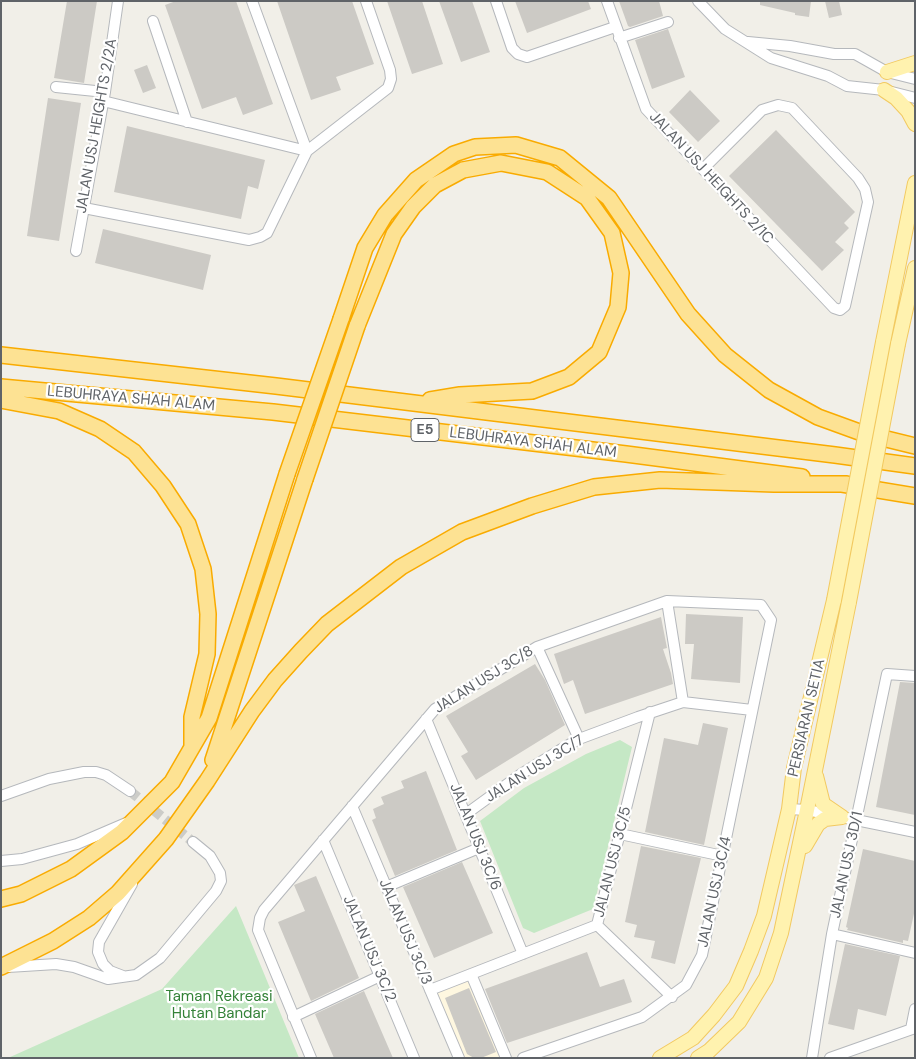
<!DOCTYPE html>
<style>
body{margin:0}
#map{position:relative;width:916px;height:1059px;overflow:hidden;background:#f1efe8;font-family:"DM Sans",sans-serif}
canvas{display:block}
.frame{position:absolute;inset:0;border:2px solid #5f6368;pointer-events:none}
</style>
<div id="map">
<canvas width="916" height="1059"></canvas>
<div class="frame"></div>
</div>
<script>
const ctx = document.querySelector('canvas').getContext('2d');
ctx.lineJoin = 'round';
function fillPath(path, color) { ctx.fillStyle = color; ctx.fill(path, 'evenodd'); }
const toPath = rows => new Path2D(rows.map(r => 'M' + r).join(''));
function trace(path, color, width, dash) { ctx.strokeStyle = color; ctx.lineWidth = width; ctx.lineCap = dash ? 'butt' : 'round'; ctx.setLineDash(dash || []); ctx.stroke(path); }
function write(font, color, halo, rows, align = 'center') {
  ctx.font = font + ' "DM Sans",sans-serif'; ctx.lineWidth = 4.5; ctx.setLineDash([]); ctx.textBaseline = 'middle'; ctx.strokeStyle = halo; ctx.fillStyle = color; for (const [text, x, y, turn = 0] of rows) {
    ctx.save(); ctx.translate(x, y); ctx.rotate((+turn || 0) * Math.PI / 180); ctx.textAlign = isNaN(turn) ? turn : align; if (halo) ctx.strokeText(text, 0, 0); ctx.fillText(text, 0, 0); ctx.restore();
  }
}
fillPath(toPath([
 [470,978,503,1058,463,1058,435,992]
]), '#fef7e0');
fillPath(toPath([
 [620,740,632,747,593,909,534,933,523,928,480,821,524,788,586,754],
 [236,906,299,1058,8,1058,162,989]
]), '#c5e8c5');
fillPath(toPath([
 [67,1,97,1,84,83,54,78],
 [176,1,236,1,273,104,243,115,236,97,202,109,165,5],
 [277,1,352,1,374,64,336,77,341,90,311,100],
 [387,1,422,1,443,64,412,74],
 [439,1,472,1,490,52,461,62],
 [515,1,588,1,591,9,527,33],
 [619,1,659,1,663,16,630,27,628,26],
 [760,1,811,1,809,17,795,15,795,13,760,5],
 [825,1,839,1,842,15,829,18],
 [668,29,685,77,652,89,635,40],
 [147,65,156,88,143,93,134,70],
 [690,90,720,121,698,142,669,112],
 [48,98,81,103,59,241,27,236],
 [127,126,265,160,258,189,248,186,241,219,114,192],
 [776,130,855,212,844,223,849,228,835,242,844,250,822,271,729,176],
 [103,229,211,255,203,290,95,263],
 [686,614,743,617,740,683,691,679,694,644,685,644],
 [661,617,667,648,663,649,671,673,673,684,585,714,573,680,564,684,554,654],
 [535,664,545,680,565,725,476,780,461,756,468,752,446,716],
 [900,682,915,683,915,815,876,807],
 [703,723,728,728,704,845,645,832,664,738,698,745],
 [426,771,457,850,395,876,372,820,376,818,373,809,384,804,381,797,404,788,401,781],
 [641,846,701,858,675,964,651,958,655,941,634,937,637,925,625,922],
 [863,849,915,861,915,909,908,941,903,940,903,943,847,930,848,928,846,927],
 [462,862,493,933,434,958,403,887],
 [316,876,359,978,311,1001,278,922,305,911,294,885],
 [845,944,900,956,886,1016,858,1009,854,1030,828,1024],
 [587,952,600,987,624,979,632,1002,507,1043,485,989],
 [469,988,496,1052,481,1058,474,1058,467,1054,445,998],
 [364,991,393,1058,334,1058,315,1014]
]), '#cccac5');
trace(toPath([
 [130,791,193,842]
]), '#ccccc8', 10, [10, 5]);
const minor = toPath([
 [252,1,307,151],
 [496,1,512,48,518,54,527,57,615,27],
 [607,1,646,109,834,308,840,310,845,306,868,202,865,189,858,178,792,108,778,105,762,110,703,169],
 [698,1,725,29,771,58,828,76,847,86,884,90,915,98],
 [153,21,187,122],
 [619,38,668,22],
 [748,42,790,46,834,54,855,54,887,72,915,79],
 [56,87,105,92],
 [103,101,307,151],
 [84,208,249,240,260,237,267,233,307,151,388,88,391,79,390,70,366,1],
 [76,251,105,92,118,1],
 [667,601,683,702],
 [537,647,579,739],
 [426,719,523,954],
 [1,796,49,779,84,772,96,772,106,775,130,791],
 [352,806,459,1058],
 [789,809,807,810,915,832],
 [466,814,521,774,560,750,579,739,638,717,683,702,752,710],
 [620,834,723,856],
 [323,840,414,1058],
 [1,861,22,859,77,844,126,823],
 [386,887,479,848],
 [597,925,672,997],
 [832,934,915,953],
 [8,967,56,964,74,967,108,979,136,975,160,958,216,891,221,881,220,873,210,856,193,842],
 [471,974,506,1058],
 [123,976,110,971,103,964,98,952,99,942,132,884],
 [430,990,597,925,650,712],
 [293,1017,380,976],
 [911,1029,915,1009],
 [311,1058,258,930,260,918,264,910,435,709,537,647,667,601,761,605,771,620,702,955,686,985,642,1017,523,1058],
 [812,1058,832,934,887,674,915,676],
 [830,1058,915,1028]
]);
const major = toPath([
 [887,72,915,63],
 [884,90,896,98,908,111,915,124],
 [883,342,915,183],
 [898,344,915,268],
 [816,776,823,804,842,817],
 [805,846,818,824,825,819,842,817],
 [660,1058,693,1038,714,1015,736,986,751,951,764,916,789,809,794,768,834,600],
 [698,1058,709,1051,739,1022,766,978,781,933,807,810,849,602]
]);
const highway = toPath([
 [341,319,365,248,385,215,416,180,454,154,475,147,516,145,560,158,609,198,688,314,725,355,769,390,818,417,862,433,915,446],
 [357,326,394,234,413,207,435,185,463,170,501,163,547,172,587,198,612,233,621,273,618,307,599,352,569,377,532,391,460,395,430,400],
 [1,355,276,386,835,455,915,466],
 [1,387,273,412,626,454,802,477],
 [1,400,59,411,100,429,134,452,163,486,188,524,203,569,208,614,207,654,192,717,192,747],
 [842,484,915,496],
 [213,760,305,479],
 [1,899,21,894,71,869,122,832,172,782,209,718,287,474],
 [1,967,53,941,89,918,118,893,166,839,207,781,252,711,275,680,301,651,327,624,401,567,462,532,532,506,594,487,660,480,774,484,847,484]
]);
trace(minor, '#b5b8bc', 12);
trace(major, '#f2c960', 16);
trace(highway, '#f9ab00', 18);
trace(minor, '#fff', 10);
trace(major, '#fff2af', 14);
trace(highway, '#fde293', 15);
const majorBridge = toPath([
 [834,600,883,342],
 [849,602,898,344]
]);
const highwayBridge = toPath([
 [287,474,341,319],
 [305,479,357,326]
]);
trace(majorBridge, '#f2c960', 16, []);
trace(highwayBridge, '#f9ab00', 18, []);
trace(majorBridge, '#fff2af', 14);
trace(highwayBridge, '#fde293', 15);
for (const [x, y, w] of [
 [425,430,28]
]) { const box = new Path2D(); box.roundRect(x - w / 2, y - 11.5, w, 23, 4); ctx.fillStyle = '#fff'; ctx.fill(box); trace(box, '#5f6368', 1); }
write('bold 14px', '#5f6368', null, [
 ["E5",425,430]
]);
write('15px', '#5f6368', '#fff', [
 ["JALAN USJ HEIGHTS 2/2A",97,126,-80],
 ["JALAN USJ HEIGHTS 2/1C",711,178,47],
 ["LEBUHRAYA SHAH ALAM",131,399,5],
 ["LEBUHRAYA SHAH ALAM",533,443,7],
 ["JALAN USJ 3C/8",484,680,-32],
 ["PERSIARAN SETIA",807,718,-77],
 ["JALAN USJ 3C/7",535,769,-32],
 ["JALAN USJ 3C/6",475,837,68],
 ["JALAN USJ 3C/5",613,862,-76],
 ["JALAN USJ 3D/1",847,865,-78],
 ["JALAN USJ 3C/4",715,892,-78],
 ["JALAN USJ 3C/3",405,932,67],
 ["JALAN USJ 3C/2",369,949,67]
]);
write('15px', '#348238', '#fff', [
 ["Taman Rekreasi",219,997],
 ["Hutan Bandar",219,1014]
]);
</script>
